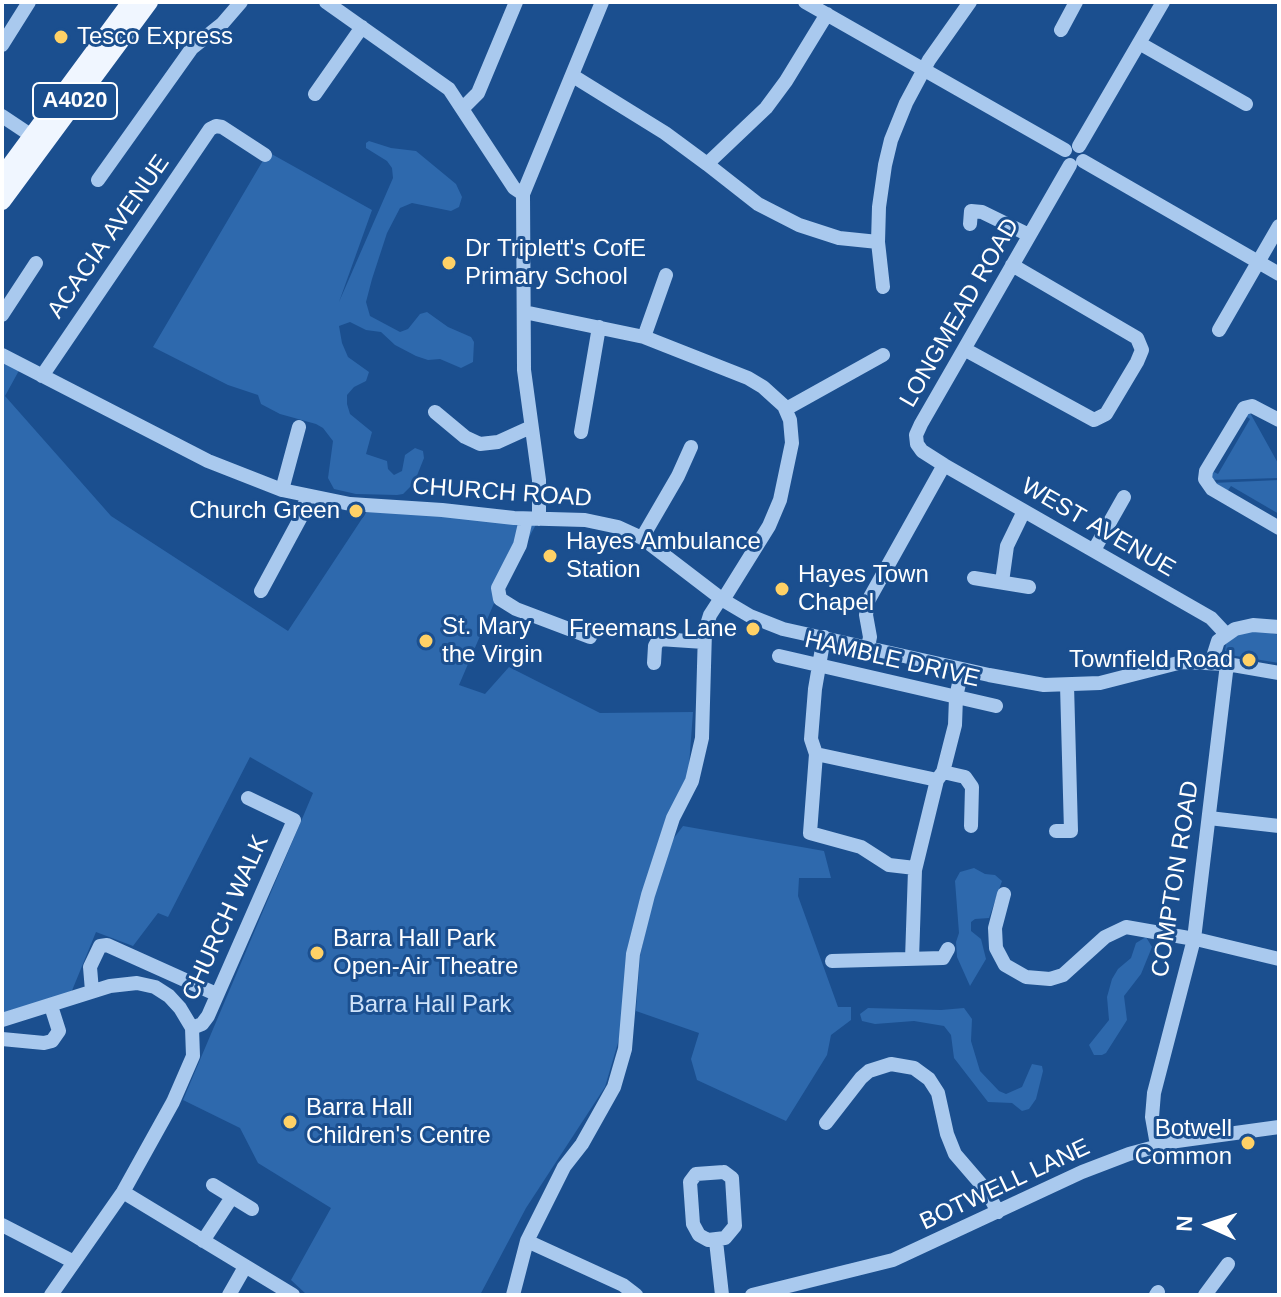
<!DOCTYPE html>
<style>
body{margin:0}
#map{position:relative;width:1281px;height:1297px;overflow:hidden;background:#1b4f8f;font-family:Helvetica,sans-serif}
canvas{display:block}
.frame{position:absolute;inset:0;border:4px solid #fff;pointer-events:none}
.north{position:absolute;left:1169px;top:1185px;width:80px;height:80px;-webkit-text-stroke:6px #1b4f8f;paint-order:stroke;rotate:273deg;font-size:22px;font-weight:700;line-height:32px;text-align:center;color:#fff}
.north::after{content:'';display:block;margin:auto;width:28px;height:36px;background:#fff;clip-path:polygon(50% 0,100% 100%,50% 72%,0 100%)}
</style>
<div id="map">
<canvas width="1281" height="1297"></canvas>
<div class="frame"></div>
<div class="north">N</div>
</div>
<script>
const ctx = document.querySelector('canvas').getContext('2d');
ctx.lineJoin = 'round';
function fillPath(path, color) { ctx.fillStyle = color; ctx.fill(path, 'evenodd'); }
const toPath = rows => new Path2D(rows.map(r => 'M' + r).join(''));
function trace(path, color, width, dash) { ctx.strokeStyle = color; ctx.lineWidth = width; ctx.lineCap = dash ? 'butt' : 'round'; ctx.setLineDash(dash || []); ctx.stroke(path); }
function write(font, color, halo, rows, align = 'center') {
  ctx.font = font + ' Helvetica,sans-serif'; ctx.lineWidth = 6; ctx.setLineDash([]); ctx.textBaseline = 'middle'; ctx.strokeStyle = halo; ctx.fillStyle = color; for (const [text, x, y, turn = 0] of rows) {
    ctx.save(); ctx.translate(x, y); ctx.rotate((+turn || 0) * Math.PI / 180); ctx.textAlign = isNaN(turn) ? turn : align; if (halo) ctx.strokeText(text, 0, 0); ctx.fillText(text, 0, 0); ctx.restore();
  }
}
fillPath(toPath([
 [369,141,391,148,416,151,456,184,462,197,459,207,451,211,412,203,400,208,387,233,372,279,366,302,370,316,400,332,408,329,420,314,427,312,448,327,471,337,474,342,473,362,461,368,440,359,428,360,416,356,395,345,381,332,366,330,350,322,339,326,342,343,348,357,369,372,366,381,354,387,347,395,347,404,350,414,372,432,366,454,387,461,388,469,394,475,402,471,405,455,415,448,423,451,424,458,414,483,403,494,397,495,356,494,334,489,328,478,333,441,323,428,316,424,280,414,261,404,258,395,228,385,153,347,268,152,372,210,339,302,393,178,392,168,387,161,366,148,366,143],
 [2,358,22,365,5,396,111,516,288,631,371,505,539,519,498,594,459,685,485,694,509,667,600,713,693,712,688,779,664,830,622,1029,605,1087,526,1208,480,1295,306,1294,291,1280,331,1208,258,1163,240,1128,183,1100,313,793,250,757,168,917,158,913,133,946,96,932,71,993,2,1013],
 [1249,411,1279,465,1279,478,1211,480,1212,471,1218,474,1250,419,1244,415],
 [1279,480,1279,514,1231,486,1226,493,1212,483],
 [1260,630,1279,635,1279,663,1230,655,1225,651,1226,644,1236,635],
 [683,826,824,851,831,878,799,878,798,896,838,1007,851,1007,851,1020,831,1035,827,1055,786,1121,697,1080,691,1059,699,1033,636,1011,640,956,654,892,671,842],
 [974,868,985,874,995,875,1002,881,989,918,975,919,971,922,971,931,981,939,986,959,970,986,957,957,956,942,959,933,955,881,960,872],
 [1146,937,1152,947,1141,974,1124,996,1127,1020,1106,1053,1102,1055,1094,1055,1089,1045,1109,1020,1107,997,1112,979,1118,969,1131,958,1136,943],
 [868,1008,941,1010,964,1008,972,1019,971,1041,980,1071,999,1091,1006,1094,1022,1087,1032,1064,1042,1066,1043,1071,1036,1099,1029,1109,1022,1111,1012,1103,988,1102,954,1058,951,1035,944,1026,914,1021,875,1024,862,1021,860,1014]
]), '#2e69ad');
trace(toPath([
 [326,2,449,89,514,188,523,194],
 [805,2,1065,150],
 [1061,30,1076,2],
 [1139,43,1246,104],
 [2,45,29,2],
 [573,76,665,133,707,164,766,108,786,81,827,14],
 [315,94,362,27],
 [463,108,478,93,516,2],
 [2,116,32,136],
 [1079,146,1163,2],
 [1083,161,1279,274],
 [707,164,758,204,799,225,839,238,878,242],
 [1070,165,921,424,916,435,917,444,922,451,944,465,1211,618,1226,634],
 [98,180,192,48,222,24,241,2],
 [970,224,971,211,982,212,1029,235],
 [883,287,878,242,879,207,885,165,891,140,906,103,929,60,970,2],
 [524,312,644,337,748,378,763,387,784,406,790,420,792,443,780,500,769,526,723,600],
 [2,315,36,263],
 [1219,330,1279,226],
 [644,337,666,275],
 [964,349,1094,420,1106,414,1137,362,1142,350,1137,338,1012,265],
 [2,355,208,461,282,490,350,504,442,510,514,518,585,520,618,527,642,538,723,600,750,616,783,629,989,675,1044,685,1100,683,1182,662,1227,664,1279,673],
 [42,376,210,129,216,126,222,127,265,155],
 [786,409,883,355],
 [435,412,465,437,480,444,498,442,531,427],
 [1279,420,1252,406,1244,408,1206,471,1205,479,1212,489,1279,528],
 [581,432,599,327],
 [282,490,299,427],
 [526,519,520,545,498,588,500,599,516,609,590,637],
 [539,519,539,480,524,370,523,194,602,2],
 [642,538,678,476,691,447],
 [1094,550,1124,497],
 [974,578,1029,587],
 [1002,582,1007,546,1024,511],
 [261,591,302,515,307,496],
 [824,637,815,689,811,739,816,754,810,833,861,847,889,865,915,868],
 [868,647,870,637,866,615,868,601,944,465],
 [779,656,996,706],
 [654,663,655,646,659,639,704,642],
 [1211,663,1218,641,1235,629,1253,625,1279,627],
 [816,754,937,780],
 [943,772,965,777,972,787,971,826],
 [1209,818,1279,826],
 [1056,831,1071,831,1067,685],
 [1004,894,995,928,996,948,1005,965,1026,977,1050,979,1063,975,1105,937,1126,927,1200,940,1279,959],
 [912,959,915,870,937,780,943,772,955,725,956,697,962,670],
 [832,961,943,958,948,949],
 [92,991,90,967,100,946,107,945,216,994],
 [2,1020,110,986,137,983,155,987,169,996,180,1008,192,1028,193,1056,173,1102,123,1192,51,1295],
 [192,1028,202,1024,208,1016,294,820,248,798],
 [2,1039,44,1043,52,1041,59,1031,51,1006],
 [826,1123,861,1078,869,1071,891,1064,914,1068,929,1079,938,1093,947,1134,955,1154,986,1190,998,1212],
 [1157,1145,1152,1117,1154,1093,1194,939,1227,664],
 [724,1172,732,1178,735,1226,725,1238,708,1240,699,1235,693,1224,690,1182,696,1174,724,1172],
 [213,1185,252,1209],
 [123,1192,293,1295],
 [2,1225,74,1262],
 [203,1241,232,1197],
 [527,1241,623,1285,636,1295],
 [716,1241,722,1295],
 [229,1295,245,1267],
 [513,1295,527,1241,564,1167,582,1144,614,1087,625,1049,633,954,648,895,673,818,692,781,702,738,705,631,710,615,721,598],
 [752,1295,893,1260,1082,1172,1129,1154,1177,1141,1279,1127],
 [1156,1295,1158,1292],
 [1205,1295,1228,1264]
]), '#a9c9ee', 14);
trace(toPath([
 [2,177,131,2],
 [2,201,149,2]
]), '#f0f6ff', 18);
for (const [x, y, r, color] of [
 [61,37,8,"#ffd166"],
 [449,263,8,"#ffd166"],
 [356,511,8,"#ffd166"],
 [550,556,8,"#ffd166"],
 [782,589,8,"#ffd166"],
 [753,629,8,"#ffd166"],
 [426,641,8,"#ffd166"],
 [1249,660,8,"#ffd166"],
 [317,953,8,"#ffd166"],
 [290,1122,8,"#ffd166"],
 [1248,1143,8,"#ffd166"]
]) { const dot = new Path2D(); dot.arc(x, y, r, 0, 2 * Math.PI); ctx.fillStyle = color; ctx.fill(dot); trace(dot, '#1b4f8f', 3); }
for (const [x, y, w] of [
 [75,101,84]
]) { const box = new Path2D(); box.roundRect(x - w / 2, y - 18, w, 36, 6); ctx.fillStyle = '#1b4f8f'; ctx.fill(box); trace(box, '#fff', 2); }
write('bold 22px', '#fff', null, [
 ["A4020",75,101]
]);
write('24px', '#fff', '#1b4f8f', [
 ["Tesco Express",77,37],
 ["Dr Triplett's CofE",465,249],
 ["Primary School",465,277],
 ["Church Green",340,511,"right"],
 ["Hayes Ambulance",566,542],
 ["Station",566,570],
 ["Hayes Town",798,575],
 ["Chapel",798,603],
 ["St. Mary",442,627],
 ["the Virgin",442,655],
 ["Freemans Lane",737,629,"right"],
 ["Townfield Road",1233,660,"right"],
 ["Barra Hall Park",333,939],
 ["Open-Air Theatre",333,967],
 ["Barra Hall",306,1108],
 ["Children's Centre",306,1136],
 ["Botwell",1232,1129,"right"],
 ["Common",1232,1157,"right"]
], 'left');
write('24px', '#fff', '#1b4f8f', [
 ["ACACIA AVENUE",109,237,-55],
 ["LONGMEAD ROAD",960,313,-60],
 ["CHURCH ROAD",502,493,4],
 ["WEST AVENUE",1098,528,30],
 ["HAMBLE DRIVE",892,660,13],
 ["COMPTON ROAD",1176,879,-81],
 ["CHURCH WALK",226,918,-66],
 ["BOTWELL LANE",1005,1185,-25]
]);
write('24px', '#cfe3fa', '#1b4f8f', [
 ["Barra Hall Park",430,1005]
]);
</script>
